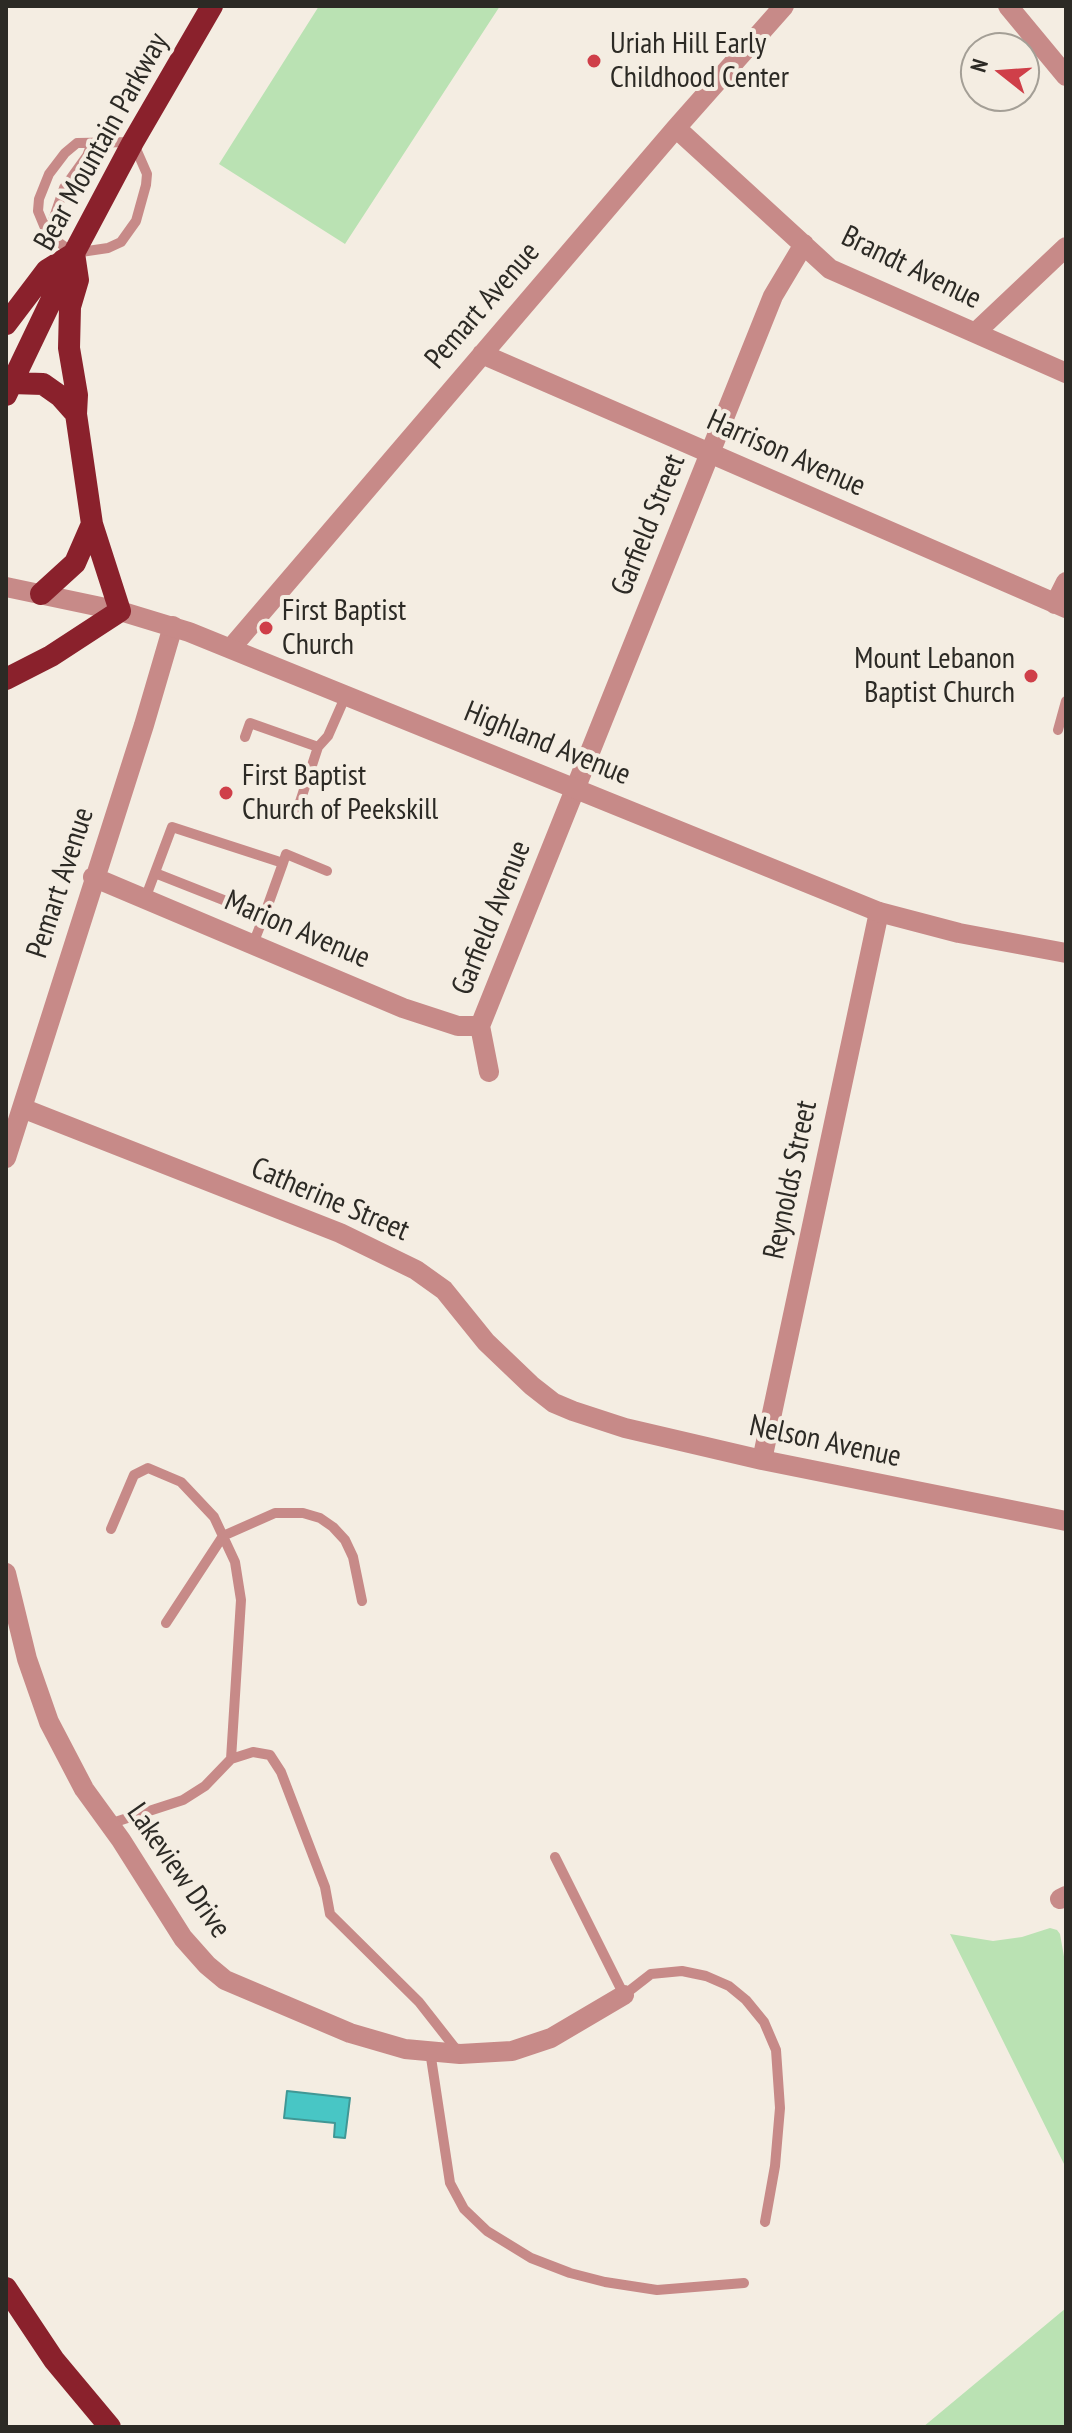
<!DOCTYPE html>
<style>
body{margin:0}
#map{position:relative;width:1072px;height:2433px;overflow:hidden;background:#f4ede2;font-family:"PT Sans Narrow",sans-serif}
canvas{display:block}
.frame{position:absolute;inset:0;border:8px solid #2c2a25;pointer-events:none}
.north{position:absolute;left:960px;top:32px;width:80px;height:80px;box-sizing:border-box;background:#f4ede2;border:2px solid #a49f96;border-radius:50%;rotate:287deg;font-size:22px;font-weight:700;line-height:32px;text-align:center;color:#2c2a25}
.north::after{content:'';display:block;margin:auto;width:28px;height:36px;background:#cf3f49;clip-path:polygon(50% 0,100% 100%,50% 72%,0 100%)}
</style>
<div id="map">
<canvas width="1072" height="2433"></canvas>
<div class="frame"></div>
<div class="north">N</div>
</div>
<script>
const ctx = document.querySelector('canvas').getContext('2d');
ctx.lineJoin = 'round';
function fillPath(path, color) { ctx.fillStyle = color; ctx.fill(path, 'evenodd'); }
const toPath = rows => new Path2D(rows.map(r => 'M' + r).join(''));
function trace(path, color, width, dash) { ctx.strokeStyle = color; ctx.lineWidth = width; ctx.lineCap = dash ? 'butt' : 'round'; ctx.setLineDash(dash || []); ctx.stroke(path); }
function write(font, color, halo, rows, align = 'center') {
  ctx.font = font + ' "PT Sans Narrow",sans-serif'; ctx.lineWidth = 8; ctx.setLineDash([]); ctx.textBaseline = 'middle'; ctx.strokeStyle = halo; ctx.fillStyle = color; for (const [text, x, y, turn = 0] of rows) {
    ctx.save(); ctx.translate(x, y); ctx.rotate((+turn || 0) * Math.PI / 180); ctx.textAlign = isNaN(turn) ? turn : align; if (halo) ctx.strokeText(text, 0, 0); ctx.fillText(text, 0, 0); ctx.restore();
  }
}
fillPath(toPath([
 [319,6,500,6,345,244,219,164],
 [1050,1928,1057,1930,1060,1934,1066,1968,1066,2168,950,1934,993,1941,1022,1937],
 [1066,2308,1066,2427,923,2427]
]), '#bae2b3');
const water = toPath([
 [287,2091,350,2098,345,2138,334,2137,335,2123,284,2118,287,2091]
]);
fillPath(water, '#48c6c5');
trace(water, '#409795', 2);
trace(toPath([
 [133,142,147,174,146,185,136,221,121,242,108,248,74,253,48,235,38,211,39,199,49,174,65,153,77,143,133,142],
 [48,235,64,188,87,156,92,143],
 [1058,730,1066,701],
 [245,737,250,723,318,747],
 [297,811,318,747,328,736,346,695],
 [283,863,286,854,327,871],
 [155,873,264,916,253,944],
 [145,899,172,827,283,863,264,916],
 [111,1529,134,1475,148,1468,181,1482,214,1517,235,1562,241,1600,231,1759],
 [166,1623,223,1536,275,1513,303,1513,320,1518,333,1527,345,1540,353,1557,362,1601],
 [109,1824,183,1800,205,1786,231,1759,253,1752,270,1755,281,1772,325,1887,330,1914,419,2002,459,2053],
 [555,1857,624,1995,651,1974,682,1971,706,1976,729,1986,746,2000,764,2022,776,2050,780,2108,775,2166,765,2222],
 [430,2051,450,2183,464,2209,487,2231,531,2258,570,2273,605,2282,657,2290,744,2283]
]), '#c78a88', 10);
trace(toPath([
 [676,128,830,269,1066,373],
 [975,333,1066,247],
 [482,354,1066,608],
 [1055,604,1066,582],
 [231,648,676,128,784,6],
 [93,877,403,1008,458,1026,480,1026],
 [489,1072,480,1026,773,296,804,244],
 [22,1108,340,1233,416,1270,444,1290,486,1342,531,1385,554,1403,573,1411,625,1428,762,1460,1066,1521],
 [6,1158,144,725,173,626],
 [762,1460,879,912],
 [6,1573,27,1659,49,1722,84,1789,121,1840,183,1938,207,1965,225,1980,350,2033,405,2049,460,2054,512,2051,551,2038,624,1995],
 [1060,1899,1066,1896]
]), '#c78a88', 20);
trace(toPath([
 [1008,6,1066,76],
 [6,587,120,611,189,632,879,912,959,933,1066,953]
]), '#c78a88', 20);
trace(toPath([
 [6,324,47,270,73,254],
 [11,383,43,384,60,396,76,414],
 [6,395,74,253,133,142,212,6],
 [41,594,75,563,92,524],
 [6,679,51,656,120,611,92,524,76,414,77,395,69,348,70,307,78,280,74,253],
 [6,2288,54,2360,110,2427]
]), '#8a212c', 22);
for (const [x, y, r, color] of [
 [594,61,8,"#cf3f49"],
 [266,628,8,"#cf3f49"],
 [1031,676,8,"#cf3f49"],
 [226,793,8,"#cf3f49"]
]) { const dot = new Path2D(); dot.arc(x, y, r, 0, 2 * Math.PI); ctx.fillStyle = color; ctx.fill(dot); trace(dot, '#f4ede2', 3); }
write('30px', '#2c2a25', '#f4ede2', [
 ["Uriah Hill Early",610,44],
 ["Childhood Center",610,78],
 ["First Baptist",282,611],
 ["Church",282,645],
 ["Mount Lebanon",1015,659,"right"],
 ["Baptist Church",1015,693,"right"],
 ["First Baptist",242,776],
 ["Church of Peekskill",242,810]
], 'left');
write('30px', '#2c2a25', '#f4ede2', [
 ["Bear Mountain Parkway",102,142,-61],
 ["Brandt Avenue",911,268,26],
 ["Pemart Avenue",483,306,-49],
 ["Harrison Avenue",786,454,24],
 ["Garfield Street",649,525,-68],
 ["Highland Avenue",547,744,22],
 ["Pemart Avenue",61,883,-72],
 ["Garfield Avenue",492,918,-68],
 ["Marion Avenue",297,930,23],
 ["Reynolds Street",791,1180,-78],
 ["Catherine Street",330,1200,23],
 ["Nelson Avenue",825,1442,12],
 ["Lakeview Drive",178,1871,55]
]);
</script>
